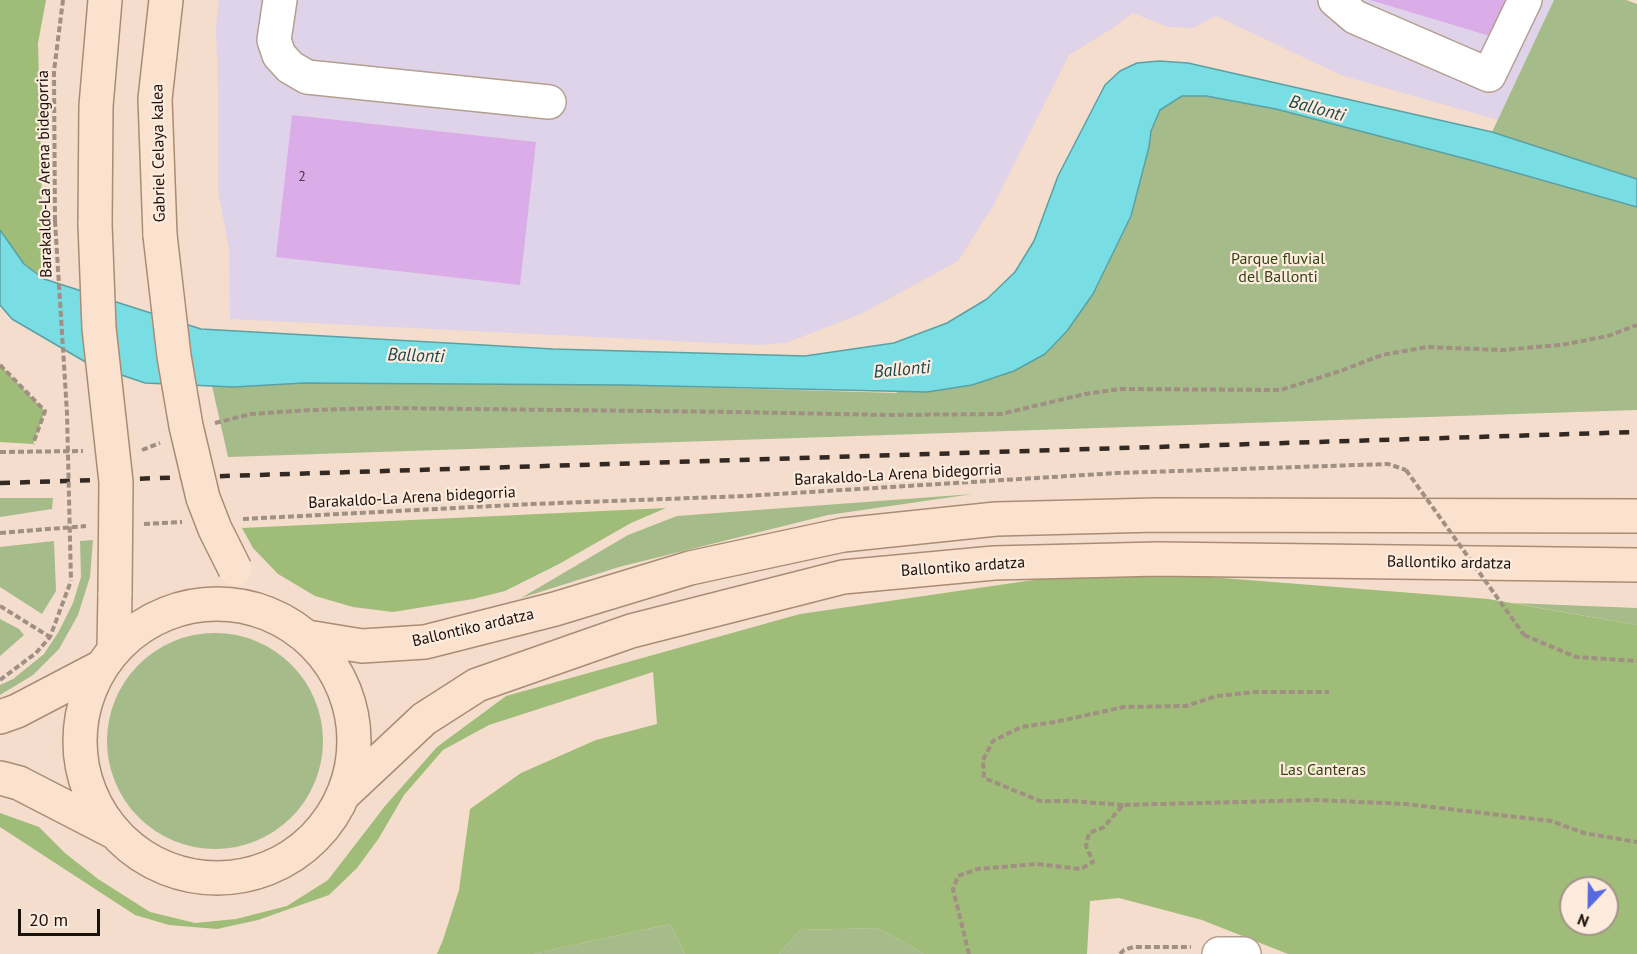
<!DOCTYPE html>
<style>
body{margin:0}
#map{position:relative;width:1637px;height:954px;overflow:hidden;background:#f4ddcc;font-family:"PT Sans",sans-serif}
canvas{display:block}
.north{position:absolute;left:1559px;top:876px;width:60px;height:60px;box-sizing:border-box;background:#feebdd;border:2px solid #a29389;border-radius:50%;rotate:202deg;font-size:16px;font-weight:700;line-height:24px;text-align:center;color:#18100a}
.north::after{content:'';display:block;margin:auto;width:21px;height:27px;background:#5669df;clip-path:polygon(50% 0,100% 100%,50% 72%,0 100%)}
.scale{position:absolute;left:18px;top:909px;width:82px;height:27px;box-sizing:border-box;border:3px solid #18100a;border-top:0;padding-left:8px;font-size:18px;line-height:21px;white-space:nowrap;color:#18100a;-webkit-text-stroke:4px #feebdd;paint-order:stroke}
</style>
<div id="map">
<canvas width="1637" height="954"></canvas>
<div class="north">N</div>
<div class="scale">20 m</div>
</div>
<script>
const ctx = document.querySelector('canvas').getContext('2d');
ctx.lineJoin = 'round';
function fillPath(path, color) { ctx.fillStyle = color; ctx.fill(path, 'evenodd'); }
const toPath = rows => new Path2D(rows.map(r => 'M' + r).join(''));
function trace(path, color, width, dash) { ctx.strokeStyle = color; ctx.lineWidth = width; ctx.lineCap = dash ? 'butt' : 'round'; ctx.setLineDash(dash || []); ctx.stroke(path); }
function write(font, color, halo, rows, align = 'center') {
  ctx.font = font + ' "PT Sans",sans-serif'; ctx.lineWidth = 4.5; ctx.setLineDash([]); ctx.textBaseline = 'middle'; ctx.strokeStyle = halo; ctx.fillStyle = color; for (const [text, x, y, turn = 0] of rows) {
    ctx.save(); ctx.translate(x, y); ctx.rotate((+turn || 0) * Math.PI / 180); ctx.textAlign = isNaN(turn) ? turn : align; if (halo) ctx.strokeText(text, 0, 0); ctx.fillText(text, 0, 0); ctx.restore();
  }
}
fillPath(toPath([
 [219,0,1555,0,1498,120,1343,76,1216,16,1193,28,1168,27,1133,13,1110,30,1069,55,993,206,958,261,863,313,786,343,757,345,230,319,229,248,218,191,218,93,216,26]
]), '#ded3e8');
fillPath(toPath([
 [1554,0,1626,0,1637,4,1637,179,1493,133,1479,162,1637,207,1637,410,228,457,212,386,234,387,304,383,623,385,896,393,1105,270,1131,216,1149,147,1151,131,1160,110,1168,104,1182,96,1206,96,1276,109,1478,162],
 [973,494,828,515,619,567,521,598,628,535,677,516],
 [0,498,53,498,52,509,0,517],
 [93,540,90,577,78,615,59,649,33,675,0,695,0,685,13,679,44,654,59,631,73,603,81,577,80,541],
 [54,541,56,591,42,614,0,587,0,547],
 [1512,603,1637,608,1637,625],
 [0,619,19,629,24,635,0,656],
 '107 741a108 108 0 1 1 216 0a108 108 0 1 1-216 0Z',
 [670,924,685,954,533,954],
 [878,928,924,954,779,954,800,930]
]), '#a6bb8a');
fillPath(toPath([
 [0,0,46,0,38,43,44,279,24,264,0,230],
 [0,365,45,411,33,444,0,442],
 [666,508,631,523,559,564,505,591,473,599,393,612,353,607,315,596,278,574,253,548,242,528],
 [1109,569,1488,599,1637,625,1637,954,1288,954,1202,920,1119,898,1090,901,1087,954,924,954,878,928,800,930,779,954,685,954,670,924,533,954,437,954,443,940,459,890,470,809,521,773,596,740,657,724,653,672,489,725,443,750,404,795,379,838,357,868,329,895,258,920,217,929,169,925,135,915,0,827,0,813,39,827,65,853,98,879,150,912,195,923,236,919,287,906,328,880,385,806,437,747,506,696,800,614],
 [1571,888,1607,888,1607,924,1571,924]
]), '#a0bc79');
const water = toPath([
 [1159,61,1188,63,1492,132,1637,179,1637,207,1478,162,1276,109,1206,96,1182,96,1160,110,1151,131,1149,147,1131,216,1093,294,1067,331,1045,354,1014,371,972,385,927,392,623,385,304,383,234,387,145,383,89,364,12,319,0,305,0,230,24,264,44,279,201,329,553,349,805,356,894,343,947,323,987,299,1015,272,1034,241,1058,176,1105,85,1120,71,1137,63,1159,61]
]);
fillPath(water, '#78dee4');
trace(water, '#5ba0a3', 1.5);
fillPath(toPath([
 [1370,0,1506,0,1490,36],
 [292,115,536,142,520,285,276,257]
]), '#dbade8');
const minor = toPath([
 [280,0,274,40,279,55,290,67,307,77,549,102],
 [1335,0,1355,17,1489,75,1525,0],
 [1219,954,1244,954]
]);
const major = toPath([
 [95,224,96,106,105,0],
 [160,235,155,99,166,0],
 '80 741a137 137 0 1 1 274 0a137 137 0 1 1-274 0Z',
 [307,637,362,646,425,642,555,609,690,568,843,535,996,519,1156,515,1637,516],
 [114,649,115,592],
 [0,717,17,711,101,667],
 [0,778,19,783,112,831],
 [345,793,424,719,477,685,631,631,843,577,994,563,1158,559,1637,565]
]);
trace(minor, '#b49e8e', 36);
trace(major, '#aa8c74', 36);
trace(toPath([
 [55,221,54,71,63,0],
 [0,365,45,411,33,444],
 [215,423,251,414,310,410,385,408,735,412,888,415,1001,414,1085,394,1120,389,1281,390,1343,370,1382,355,1427,347,1502,350,1561,345,1608,336,1637,325],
 [142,450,160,443],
 [0,452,83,451],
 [243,519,532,504,745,496,1117,473,1388,464,1406,470],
 [144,524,182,522],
 [0,533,86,526],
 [0,606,50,637],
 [1524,635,1576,657,1637,661],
 [0,680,36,653,50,637,71,581],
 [1123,805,1072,801,1040,801,984,778,983,760,993,741,1021,727,1055,722,1124,707,1186,706,1217,696,1255,692,1329,692],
 [969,954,953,889,958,876,977,869,1036,864,1081,869,1093,862,1086,846,1089,833,1104,827,1123,805,1316,800,1406,804,1551,821,1584,833,1637,842],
 [1120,954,1124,950,1133,947,1191,947]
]), '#a08f82', 4, [6, 3]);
trace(minor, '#fff', 33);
trace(major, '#fbe2ce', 33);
trace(toPath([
 [0,483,1637,432]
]), '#332922', 4.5, [10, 10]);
const majorBridge = toPath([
 [95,224,99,328,116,482,115,592],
 [160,235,174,356,186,426,203,498,215,529,235,569]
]);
trace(majorBridge, '#aa8c74', 36, []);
trace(toPath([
 [55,221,67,413,71,581],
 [1406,470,1524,635]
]), '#a08f82', 4, [6, 3]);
trace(majorBridge, '#fbe2ce', 33);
write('14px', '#493742', null, [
 ["2",302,177]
]);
write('16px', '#18100a', '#feebdd', [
 ["Gabriel Celaya kalea",159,153,-91],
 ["Barakaldo-La Arena bidegorria",45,174,-91],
 ["Barakaldo-La Arena bidegorria",898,475,-3],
 ["Barakaldo-La Arena bidegorria",412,498,-3],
 ["Ballontiko ardatza",1449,563,1],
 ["Ballontiko ardatza",963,567,-4],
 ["Ballontiko ardatza",473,628,-13]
]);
write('16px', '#334515', '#feebdd', [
 ["Parque fluvial",1278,259],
 ["del Ballonti",1278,277],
 ["Las Canteras",1323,770]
]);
write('italic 18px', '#1a494b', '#feebdd', [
 ["Ballonti",1317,109,15],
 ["Ballonti",416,356,2],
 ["Ballonti",902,370,-5]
]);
</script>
